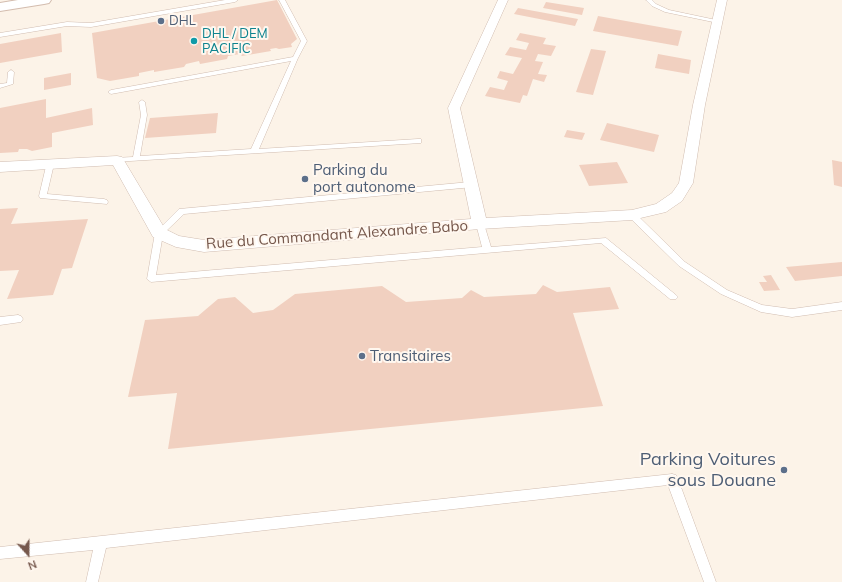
<!DOCTYPE html>
<style>
body{margin:0}
#map{position:relative;width:842px;height:582px;overflow:hidden;background:#fcf3e8;font-family:Mulish,sans-serif}
canvas{display:block}
.north{position:absolute;left:8px;top:534px;width:40px;height:40px;-webkit-text-stroke:3px #fff7ef;paint-order:stroke;rotate:159deg;font-size:11px;font-weight:700;line-height:16px;text-align:center;color:#76584c}
.north::after{content:'';display:block;margin:auto;width:14px;height:18px;background:#76584c;clip-path:polygon(50% 0,100% 100%,50% 72%,0 100%)}
</style>
<div id="map">
<canvas width="842" height="582"></canvas>
<div class="north">N</div>
</div>
<script>
const ctx = document.querySelector('canvas').getContext('2d');
ctx.lineJoin = 'round';
function fillPath(path, color) { ctx.fillStyle = color; ctx.fill(path, 'evenodd'); }
const toPath = rows => new Path2D(rows.map(r => 'M' + r).join(''));
function trace(path, color, width, dash) { ctx.strokeStyle = color; ctx.lineWidth = width; ctx.lineCap = dash ? 'butt' : 'round'; ctx.setLineDash(dash || []); ctx.stroke(path); }
function write(font, color, halo, rows, align = 'center') {
  ctx.font = font + ' Mulish,sans-serif'; ctx.lineWidth = 4; ctx.setLineDash([]); ctx.textBaseline = 'middle'; ctx.strokeStyle = halo; ctx.fillStyle = color; for (const [text, x, y, turn = 0] of rows) {
    ctx.save(); ctx.translate(x, y); ctx.rotate((+turn || 0) * Math.PI / 180); ctx.textAlign = isNaN(turn) ? turn : align; if (halo) ctx.strokeText(text, 0, 0); ctx.fillText(text, 0, 0); ctx.restore();
  }
}
fillPath(toPath([
 [277,0,297,39,291,44,292,47,279,49,276,48,270,49,271,51,242,56,240,54,228,56,227,59,200,64,199,61,186,64,184,67,154,72,154,70,139,73,139,76,110,81,97,78,92,33],
 [546,2,584,8,582,15,543,8],
 [518,8,578,19,575,26,514,14],
 [598,16,682,31,678,46,593,31],
 [61,33,62,52,0,63,0,44],
 [520,33,546,38,543,44,556,46,551,56,538,54,535,61,543,62,538,74,547,75,544,82,533,79,527,96,523,95,520,103,485,96,490,87,504,90,508,81,497,78,500,71,513,74,522,58,505,55,510,47,526,50,529,43,516,40],
 [591,49,606,51,593,95,576,92],
 [658,54,691,60,689,74,655,68],
 [71,73,71,85,44,90,44,78],
 [46,99,46,118,92,108,93,125,52,133,52,147,32,151,27,149,19,149,18,152,0,153,0,108],
 [218,113,216,133,145,138,150,118],
 [607,123,659,135,654,152,600,140],
 [567,130,585,133,582,140,564,137],
 [832,160,842,162,842,187,834,185],
 [617,162,628,183,589,186,579,165],
 [18,208,11,224,88,219,72,268,62,269,53,295,7,299,19,270,0,271,0,209],
 [842,262,842,276,795,281,786,267],
 [771,275,780,290,764,291,759,282,767,282,763,276],
 [543,285,557,292,610,287,619,309,573,313,603,406,168,449,177,393,128,397,145,320,198,316,218,299,235,297,253,313,273,310,295,294,382,286,406,302,462,298,471,290,484,297,536,294]
]), '#f1d0c0');
const lane = toPath([
 [225,0,238,0,235,2,91,27,67,26,0,37,0,33,67,22,91,23,225,0],
 [279,0,285,0,307,41,298,58,259,149,418,139,421,139,421,143,114,162,114,158,133,157,141,115,139,102,142,100,145,102,147,115,140,156,251,149,291,61,111,94,108,92,111,90,293,57,301,41,279,0],
 [646,0,652,0,656,4,669,10,721,21,718,23,665,12,652,6,646,0],
 [11,70,14,72,13,84,0,88,0,84,7,83,8,72,11,70],
 [47,162,50,162,54,164,47,194,104,199,107,200,108,202,107,204,40,198,39,196,47,162],
 [470,182,473,183,474,185,473,187,184,214,163,234,156,275,482,247,476,224,480,221,484,224,491,247,606,238,676,295,678,297,676,299,670,299,601,243,151,282,147,279,155,233,179,209,470,182],
 [632,212,635,213,685,262,727,290,762,305,792,309,842,302,842,310,792,317,761,312,721,294,679,266,629,217,628,215,629,213,632,212],
 [18,315,21,316,23,319,21,322,0,325,0,317,18,315],
 [672,474,676,475,678,479,716,582,704,582,668,485,106,548,98,582,86,582,93,550,0,559,0,547,672,474]
]);
const street = toPath([
 [498,0,508,0,460,108,486,218,632,210,656,204,672,193,679,183,693,105,717,0,727,0,705,105,693,183,682,201,666,212,632,220,480,229,204,252,176,247,153,237,113,165,0,172,0,162,117,156,122,157,165,229,179,236,204,240,471,219,448,108,498,0]
]);
const secondary = toPath([
 [18,0,51,0,49,3,44,4,0,11,0,3,18,0]
]);
trace(lane, '#d0bcb0', 1);
trace(street, '#d0bcb0', 1);
trace(secondary, '#d3bcae', 2);
fillPath(lane, '#fff');
fillPath(street, '#fff');
fillPath(secondary, '#fff');
for (const [x, y, r, color] of [
 [161,21,4,"#5c6f8a"],
 [194,41,4,"#0f9aa8"],
 [305,179,4,"#5c6f8a"],
 [362,356,4,"#5c6f8a"],
 [784,470,4,"#5c6f8a"]
]) { const dot = new Path2D(); dot.arc(x, y, r, 0, 2 * Math.PI); ctx.fillStyle = color; ctx.fill(dot); trace(dot, '#fff7ef', 1.5); }
write('13px', '#4e5e75', '#fff7ef', [
 ["DHL",169,21]
], 'left');
write('13px', '#0d838f', '#fff7ef', [
 ["DHL / DEM",202,34],
 ["PACIFIC",202,49]
], 'left');
write('15px', '#4e5e75', '#fff7ef', [
 ["Parking du",313,170],
 ["port autonome",313,187],
 ["Transitaires",370,356]
], 'left');
write('15px', '#76584c', '#fff7ef', [
 ["Rue du Commandant Alexandre Babo",337,235,-4]
]);
write('18px', '#4e5e75', '#fff7ef', [
 ["Parking Voitures",776,460],
 ["sous Douane",776,481]
], 'right');
</script>
